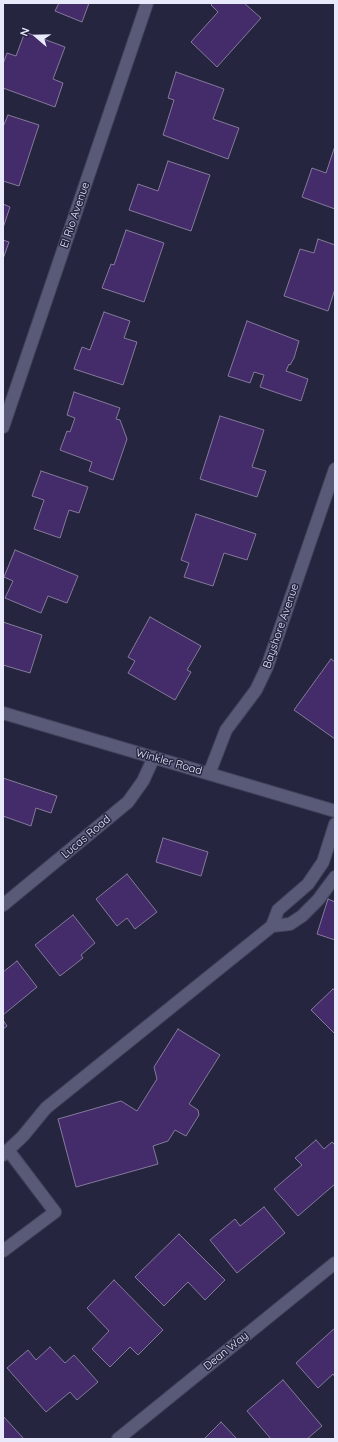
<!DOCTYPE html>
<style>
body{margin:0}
#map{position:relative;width:338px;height:1442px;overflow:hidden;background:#252540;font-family:Quicksand,sans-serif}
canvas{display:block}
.frame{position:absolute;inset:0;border:4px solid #e8e9fb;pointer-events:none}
.north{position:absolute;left:16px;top:16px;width:40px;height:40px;-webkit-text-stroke:3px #252540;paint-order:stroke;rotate:290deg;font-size:11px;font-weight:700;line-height:16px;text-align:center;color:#e8e9fb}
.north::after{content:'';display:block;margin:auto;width:14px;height:18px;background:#e8e9fb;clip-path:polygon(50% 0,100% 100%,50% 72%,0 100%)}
</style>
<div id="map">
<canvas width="338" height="1442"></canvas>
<div class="frame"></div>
<div class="north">N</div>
</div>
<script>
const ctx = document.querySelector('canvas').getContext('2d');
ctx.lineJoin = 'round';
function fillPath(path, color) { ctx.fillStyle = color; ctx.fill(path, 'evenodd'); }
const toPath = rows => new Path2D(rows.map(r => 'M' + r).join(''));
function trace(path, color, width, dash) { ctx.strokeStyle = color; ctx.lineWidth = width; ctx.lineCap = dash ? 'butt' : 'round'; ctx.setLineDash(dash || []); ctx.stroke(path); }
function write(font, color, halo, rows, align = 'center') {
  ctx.font = font + ' Quicksand,sans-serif'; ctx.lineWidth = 3; ctx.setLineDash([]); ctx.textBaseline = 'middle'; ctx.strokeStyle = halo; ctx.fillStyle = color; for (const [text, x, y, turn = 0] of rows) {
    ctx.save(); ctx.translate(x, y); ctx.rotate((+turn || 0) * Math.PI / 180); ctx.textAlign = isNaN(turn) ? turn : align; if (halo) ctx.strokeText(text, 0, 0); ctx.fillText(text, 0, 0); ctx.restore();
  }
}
const building = toPath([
 [59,3,89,3,82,22,55,11,59,3],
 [213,3,244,3,261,18,217,67,191,42,218,12,211,5,213,3],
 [25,32,65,47,53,79,63,83,55,107,3,88,3,64,7,53,16,56,25,32],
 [176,72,224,89,213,119,239,128,228,159,163,135,174,100,168,98,176,72],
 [8,115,39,125,19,186,3,181,3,127,8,115],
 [335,146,335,209,302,197,312,168,326,173,335,146],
 [168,161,210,175,191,231,129,210,138,184,158,191,168,161],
 [3,204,10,207,3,228,3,204],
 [126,230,164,243,144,302,102,288,111,264,114,265,126,230],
 [318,239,335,245,335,289,328,311,284,296,300,249,314,253,318,239],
 [3,240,9,242,3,259,3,240],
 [104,312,130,321,124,338,137,342,123,385,74,369,82,347,90,350,104,312],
 [247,321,299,341,294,358,290,365,289,364,286,371,308,379,301,401,260,387,264,375,254,372,250,383,228,376,247,321],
 [74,392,120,408,116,419,120,420,127,439,113,480,89,471,92,462,60,450,67,431,70,432,75,418,67,415,74,392],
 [220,416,264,430,252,467,266,471,257,497,200,479,220,416],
 [41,471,88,487,79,513,69,510,60,538,34,529,44,500,32,496,41,471],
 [196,514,256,534,247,560,224,553,213,586,184,577,189,563,181,560,196,514],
 [15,550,78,576,67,603,48,596,41,613,5,598,13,581,4,577,15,550],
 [150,617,201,646,187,670,191,672,175,700,128,673,135,661,128,657,150,617],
 [3,622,42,635,30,673,3,665,3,622],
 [331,659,335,662,335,739,294,710,331,659],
 [3,778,57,796,51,813,36,808,31,826,3,816,3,778],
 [163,838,208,852,201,876,156,862,163,838],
 [127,874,157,912,135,929,127,918,117,926,96,899,127,874],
 [328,899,335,902,335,940,317,934,328,899],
 [73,915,95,943,81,955,83,958,60,976,35,945,73,915],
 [17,961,37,987,3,1015,3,972,17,961],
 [333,989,335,991,335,1034,311,1010,333,989],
 [3,1020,7,1026,3,1029,3,1020],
 [178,1029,220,1055,189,1104,198,1110,199,1115,186,1136,175,1130,168,1141,153,1146,158,1164,76,1187,58,1119,121,1101,137,1111,157,1079,154,1067,178,1029],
 [316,1140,324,1149,332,1142,335,1145,335,1184,298,1216,274,1189,302,1165,295,1158,316,1140],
 [264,1207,285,1233,237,1273,210,1240,235,1219,240,1226,264,1207],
 [179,1234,225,1280,205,1300,188,1282,164,1306,135,1277,179,1234],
 [114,1280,163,1330,138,1355,130,1347,110,1367,92,1349,109,1331,87,1308,114,1280],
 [335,1328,335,1377,333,1374,318,1388,296,1363,335,1328],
 [50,1347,65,1363,74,1355,98,1382,77,1400,70,1392,46,1412,7,1368,28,1350,36,1360,50,1347],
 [283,1380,322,1426,307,1439,271,1439,247,1411,283,1380],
 [3,1416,24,1439,3,1439,3,1416],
 [221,1422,237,1439,204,1439,221,1422]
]);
fillPath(building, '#442b69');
trace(building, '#847a9a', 1);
const minor = toPath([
 [3,427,147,3],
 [3,713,335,811],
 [209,774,226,730,256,690,267,667,335,469],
 [335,824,323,862,308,884,278,910,272,926,290,924,302,916,318,900,335,877],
 [3,905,128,802,143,781,154,757],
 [3,1155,23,1136,46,1108,272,926],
 [3,1251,55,1212,8,1150],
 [118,1439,335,1263]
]);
trace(minor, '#424359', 14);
trace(minor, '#595a78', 12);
write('11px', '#e8e9fb', '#252540', [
 ["El Rio Avenue",75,215,-71],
 ["Bayshore Avenue",281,626,-71],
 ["Winkler Road",169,762,16],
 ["Lucas Road",86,837,-40],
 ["Dean Way",226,1351,-39]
]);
</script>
